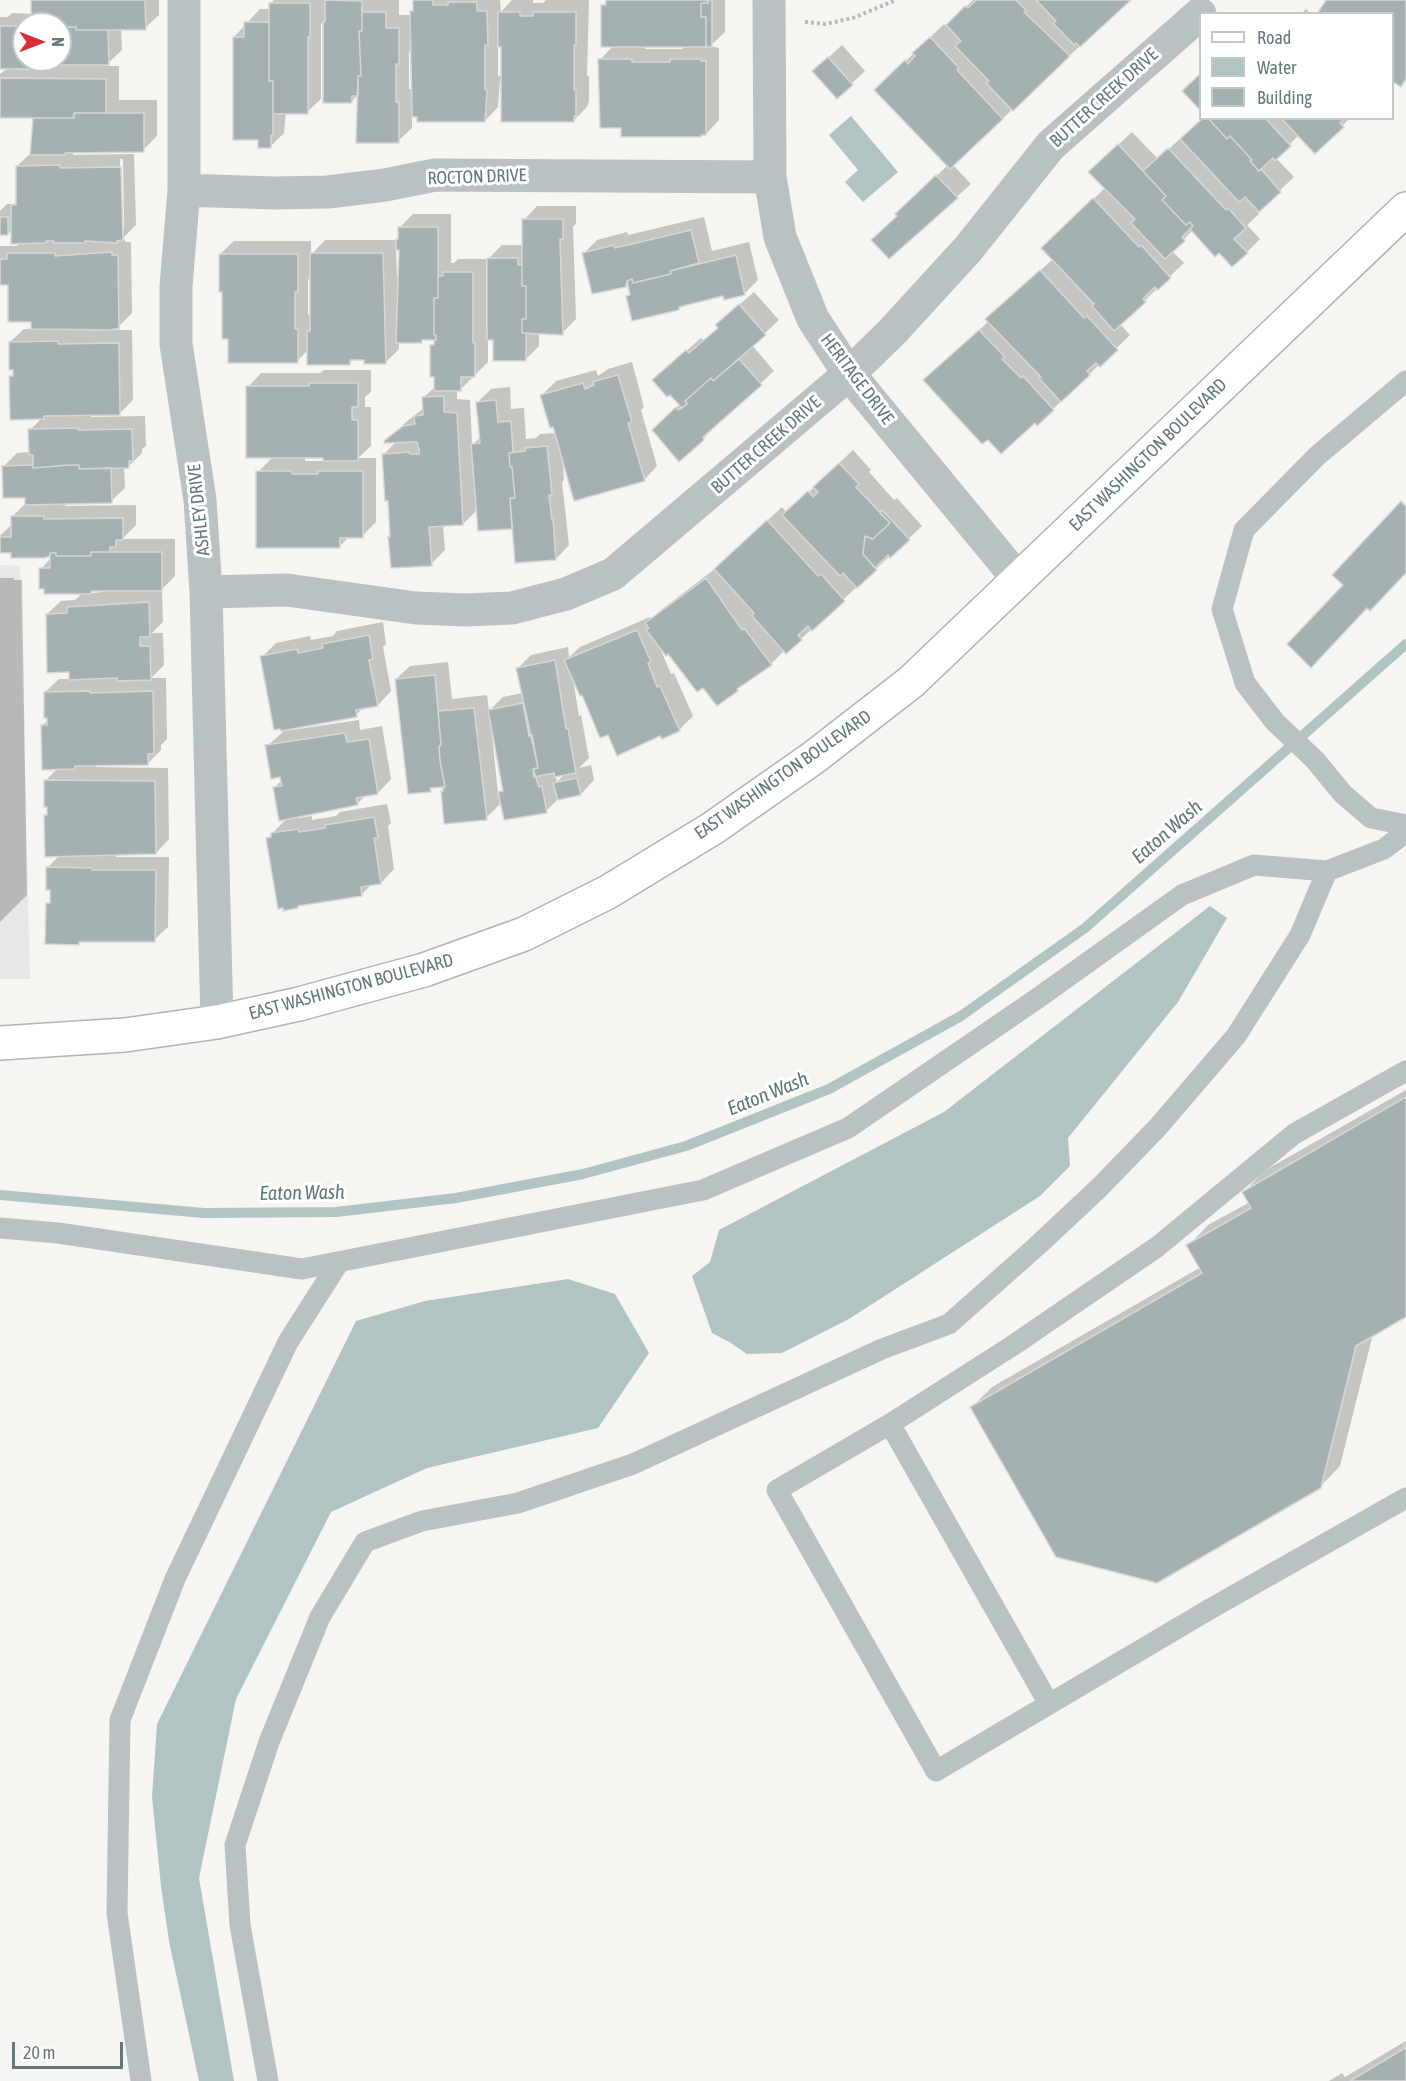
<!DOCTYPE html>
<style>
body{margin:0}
#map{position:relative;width:1406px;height:2081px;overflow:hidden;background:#f6f5f2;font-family:"Asap Condensed",sans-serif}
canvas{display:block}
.legend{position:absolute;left:1199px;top:12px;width:195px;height:108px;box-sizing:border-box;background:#fff;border:2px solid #c0c9cb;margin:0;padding:8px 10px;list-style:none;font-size:18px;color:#62787c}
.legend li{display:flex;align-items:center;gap:12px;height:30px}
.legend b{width:30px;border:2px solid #c0c9cb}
.north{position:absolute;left:12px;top:12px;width:60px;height:60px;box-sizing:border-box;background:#fff;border:2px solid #c0c9cb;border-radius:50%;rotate:90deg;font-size:16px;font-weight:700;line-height:24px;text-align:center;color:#62787c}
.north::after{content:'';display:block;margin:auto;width:21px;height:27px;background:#da2e34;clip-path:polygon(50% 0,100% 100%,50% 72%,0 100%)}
.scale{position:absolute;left:12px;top:2042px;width:111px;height:27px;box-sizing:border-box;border:3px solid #62787c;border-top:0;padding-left:8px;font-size:18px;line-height:21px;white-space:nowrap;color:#62787c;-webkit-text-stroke:4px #fff;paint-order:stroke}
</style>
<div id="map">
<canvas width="1406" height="2081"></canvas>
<ul class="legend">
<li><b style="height:8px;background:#fff"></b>Road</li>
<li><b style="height:16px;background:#b1c3c3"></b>Water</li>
<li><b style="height:16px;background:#a5b0b3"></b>Building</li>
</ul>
<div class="north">N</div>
<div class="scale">20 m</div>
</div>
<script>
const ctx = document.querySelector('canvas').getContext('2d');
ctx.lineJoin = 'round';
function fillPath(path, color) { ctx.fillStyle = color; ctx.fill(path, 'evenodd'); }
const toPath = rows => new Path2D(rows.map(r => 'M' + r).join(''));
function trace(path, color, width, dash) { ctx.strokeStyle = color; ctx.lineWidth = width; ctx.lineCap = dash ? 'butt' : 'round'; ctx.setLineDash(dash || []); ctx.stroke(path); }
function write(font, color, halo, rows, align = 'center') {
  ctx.font = font + ' "Asap Condensed",sans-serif'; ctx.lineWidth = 6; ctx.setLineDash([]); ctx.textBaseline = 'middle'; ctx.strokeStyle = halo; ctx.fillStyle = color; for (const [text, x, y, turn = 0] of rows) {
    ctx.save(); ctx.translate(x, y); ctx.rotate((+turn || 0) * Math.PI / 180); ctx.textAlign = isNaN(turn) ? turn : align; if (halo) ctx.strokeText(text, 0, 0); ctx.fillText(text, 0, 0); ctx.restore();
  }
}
fillPath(toPath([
 [0,565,20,566,30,979,0,979]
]), '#e6e7e6');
fillPath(toPath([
 [851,116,898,172,863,202,845,182,858,170,829,135],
 [1210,906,1227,918,1178,1002,1068,1138,1070,1166,1040,1196,849,1319,782,1353,747,1354,731,1343,712,1333,692,1276,710,1262,719,1230,944,1112],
 [568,1279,615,1294,649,1353,598,1428,427,1468,331,1512,236,1699,199,1878,234,2081,199,2081,169,1941,161,1886,152,1797,157,1724,356,1321,425,1301]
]), '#b1c3c3');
fillPath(toPath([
 [33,0,159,0,159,15,145,28,121,28,122,50,105,66,119,66,119,100,157,100,157,136,143,150,73,151,73,155,134,154,136,225,121,240,125,239,125,242,131,242,132,313,118,327,114,327,111,330,132,330,133,400,120,413,91,414,91,417,145,416,146,446,142,449,142,453,129,466,124,467,125,488,111,501,65,503,65,506,136,505,136,525,122,539,175,539,175,576,162,589,163,622,152,633,163,633,164,665,151,678,166,678,167,739,161,745,161,750,148,763,96,764,96,767,168,768,169,839,156,853,116,854,116,857,169,857,168,927,154,940,81,940,78,943,47,904,52,899,47,868,60,855,45,815,49,812,45,781,58,768,42,726,48,720,45,692,59,679,70,679,70,671,47,614,61,601,75,600,83,593,41,569,51,558,51,554,0,552,0,536,12,524,12,517,26,503,27,496,4,466,17,453,30,452,30,430,42,418,11,377,15,373,10,342,24,329,33,329,33,320,9,284,0,284,0,246,17,246,20,242,13,229,8,234,0,234,0,211,7,204,14,204,17,201,17,166,31,153,34,116,0,116,0,74,8,68,0,68,0,17,8,17,12,13,33,14],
 [24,24,60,24,60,60,24,60],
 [120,159,123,159,124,229,121,229],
 [94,590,103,590,103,592,91,593],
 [274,0,399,0,399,15,412,15,415,9,415,0,500,0,501,12,512,0,533,0,533,3,543,3,546,0,589,0,587,76,589,76,589,101,587,107,573,121,500,79,498,107,485,121,412,115,412,128,398,141,360,93,351,102,325,102,324,21,321,24,321,99,307,112,286,112,284,133,270,147,234,37,260,9,270,9,270,4],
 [498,46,502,46,502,76,498,76],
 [412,48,413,89,409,89,409,52],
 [607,0,725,0,725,32,710,46,719,48,719,120,706,134,701,136,622,127,600,60,614,45,603,6],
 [645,45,686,45,682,49,645,49],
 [973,0,1129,0,953,165,971,184,889,257,898,216,910,201,948,165,876,90,944,24,946,26],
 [1306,9,1311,14,1301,14],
 [842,45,865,71,851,84,828,58],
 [1204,118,1350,118,1315,152,1299,135,1276,158,1294,177,1257,212,1259,214,1247,225,1260,239,1247,252,1219,251,1193,230,1172,251,1184,263,1120,324,1130,335,1053,409,1035,421,939,367,989,321,1001,306,1053,259,1057,234,1105,188,1104,158,1132,132,1158,159,1183,136,1184,137],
 [537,206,576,206,576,224,573,226,576,319,562,333,539,332,539,346,525,360,495,339,488,339,488,362,460,390,457,390,457,399,470,400,472,445,481,437,478,402,491,389,510,387,511,409,524,408,526,439,536,438,540,434,556,433,542,395,556,381,596,370,598,376,608,369,632,362,644,407,641,410,657,466,644,480,563,465,564,480,562,482,569,545,556,559,514,527,479,530,478,509,463,524,443,525,445,550,431,564,393,566,384,454,397,441,391,437,406,422,424,408,423,398,436,386,432,345,436,339,424,339,421,342,399,342,399,349,385,363,365,358,355,358,350,363,309,349,297,361,229,337,220,254,234,241,311,241,311,255,325,240,397,240,399,237,399,228,413,214,451,214,451,263,454,263,458,259,486,259,486,330,489,330,489,258,502,245,524,245,524,220],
 [396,248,400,248,399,277,397,277],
 [311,276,311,315,308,315,308,280],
 [704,217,712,251,749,242,758,280,744,294,724,295,683,305,679,309,628,297,631,293,628,282,625,285,584,253,597,240,627,232,628,235],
 [754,292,779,320,752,345,774,371,716,424,717,425,703,439,654,430,680,404,668,367,701,338,704,341,719,327,731,312],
 [324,370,371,370,371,392,365,397,365,407,371,407,371,446,358,458,376,458,376,522,362,536,350,536,340,546,258,472,273,457,248,387,261,373,320,373],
 [305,457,324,457,324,461,305,461],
 [853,450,871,470,869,472,894,500,897,498,922,526,787,652,785,650,771,664,746,681,737,689,704,685,669,652,660,648,671,674,674,673,693,716,679,730,660,734,609,733,573,679,579,716,581,715,589,758,579,768,591,765,594,780,581,794,558,799,546,811,502,802,486,818,445,790,444,786,434,786,430,790,396,679,410,666,448,662,452,699,487,695,489,711,503,697,522,693,518,668,531,655,568,647,569,657,580,647,650,617,651,619,661,610,716,568,782,507,787,513],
 [494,734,504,788,498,794,492,735],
 [565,774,557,782,555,775],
 [0,578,14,578,14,580,22,580,27,895,0,922],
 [383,622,386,644,383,647,391,691,378,705,364,707,356,715,285,729,285,731,359,720,360,730,382,726,391,779,378,793,366,795,357,804,297,816,298,818,312,816,312,820,336,816,340,812,387,804,391,823,388,826,394,869,381,883,372,884,362,894,301,904,298,907,268,838,288,817,274,788,282,780,267,746,283,732,262,657,276,643,310,636,311,640,333,636,337,631],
 [1406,1090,1406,1315,1373,1334,1340,1466,1320,1487,972,1407,992,1387,1201,1267,1188,1246,1208,1225,1250,1202,1244,1192,1264,1171],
 [1406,2041,1406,2081,1329,2081,1342,2073,1345,2077]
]), '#0003');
trace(toPath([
 [0,1195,204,1213,336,1212,456,1198,583,1174,686,1146,829,1089,961,1016,1085,928,1406,644]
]), '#b1c3c3', 10);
const building = toPath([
 [31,0,145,0,146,30,76,30,76,27,60,27,60,24,35,24,35,14,31,14,31,0],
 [325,0,362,1,362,31,359,31,361,76,358,76,358,96,352,96,352,103,323,103,323,22,325,22,325,0],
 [413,0,433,0,433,5,448,5,448,2,477,2,477,11,487,11,488,45,485,45,485,90,487,90,485,122,417,122,417,117,412,117,410,11,413,11,413,0],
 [606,0,708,0,708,3,701,3,701,17,706,17,706,47,601,47,601,5,606,5,606,0],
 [708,0,712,0,712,47,706,47,706,17,701,17,701,3,708,3,708,0],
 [976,0,1016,0,1026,10,1024,12,1070,56,1013,111,986,83,989,81,955,46,961,41,946,25,965,6,968,8,976,0],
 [1036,0,1131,0,1080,47,1076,43,1074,45,1053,23,1056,21,1036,0],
 [1326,0,1406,0,1406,79,1401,87,1392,81,1392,14,1317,14,1326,0],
 [269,3,310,3,310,37,308,37,308,114,273,114,273,81,269,81,269,3],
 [362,12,386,12,386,28,399,28,399,64,396,64,396,102,399,102,399,143,356,143,358,76,361,76,359,31,362,31,362,12],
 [498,12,520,12,520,16,533,16,533,12,576,12,576,45,574,45,574,90,576,90,576,116,574,116,574,122,501,122,501,47,498,47,498,12],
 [244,22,269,22,269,81,273,81,273,135,271,135,271,148,258,148,258,140,233,140,233,37,244,37,244,22],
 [0,26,24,26,24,60,60,60,60,27,76,27,76,30,108,30,109,65,31,65,31,69,0,69,0,26],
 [930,37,959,68,957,70,1003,119,950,169,874,90,905,60,908,64,915,56,912,53,930,37],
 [828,57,853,85,837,99,812,71,828,57],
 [598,59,632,59,632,62,670,62,670,59,701,59,701,61,706,61,706,135,701,135,701,137,621,137,621,128,600,128,598,59],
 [1200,74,1200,110,1182,91,1200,74],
 [0,78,106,79,106,113,74,113,74,118,0,118,0,78],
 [74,113,144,113,144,152,65,153,65,155,30,155,33,118,74,118,74,113],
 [1203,118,1208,118,1227,139,1230,136,1252,160,1250,161,1259,171,1261,169,1281,192,1259,212,1245,197,1239,202,1180,139,1203,118],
 [1208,118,1265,118,1291,146,1275,161,1273,158,1259,171,1250,161,1252,160,1230,136,1227,139,1208,118],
 [1281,118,1345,118,1340,123,1344,127,1315,154,1281,118],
 [1118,144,1166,196,1162,200,1186,225,1190,222,1193,226,1182,237,1185,241,1165,259,1131,223,1135,219,1088,172,1118,144],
 [1168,148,1226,210,1228,208,1246,228,1234,239,1248,253,1232,267,1219,253,1215,257,1190,229,1193,226,1190,222,1186,225,1162,200,1166,196,1143,171,1168,148],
 [60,165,60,168,121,167,123,240,117,241,117,243,85,241,85,243,54,243,54,241,46,241,46,243,11,244,11,205,16,205,16,166,60,165],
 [936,175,958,198,889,259,871,240,897,216,895,214,936,175],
 [1093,198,1139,247,1141,245,1171,278,1158,290,1155,287,1143,299,1146,302,1114,331,1092,306,1094,304,1041,248,1093,198],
 [0,217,8,217,8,235,0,235,0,217],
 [522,219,563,219,563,239,560,239,563,335,522,333,522,319,526,319,526,286,522,286,522,219],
 [398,227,438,227,438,298,434,298,434,335,436,335,436,340,422,340,422,343,396,343,399,250,396,250,396,239,398,239,398,227],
 [691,230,699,263,670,271,671,274,633,283,632,279,627,281,626,287,592,294,582,253,614,245,615,248,691,230],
 [112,252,112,255,118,255,119,329,113,329,113,330,31,329,31,322,8,322,8,285,0,285,0,259,7,259,7,253,55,253,55,256,112,252],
 [310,253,383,253,386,364,364,364,364,360,350,360,350,365,307,365,307,331,310,331,310,253],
 [219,254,298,254,298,292,295,292,295,329,298,329,298,363,228,363,228,339,222,339,222,292,219,292,219,254],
 [736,255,745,295,724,300,723,296,679,307,679,310,632,321,626,296,630,295,627,281,632,279,633,283,671,274,670,271,736,255],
 [487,258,518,258,518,265,522,264,522,286,526,286,526,319,522,319,522,333,526,333,526,361,493,361,493,340,487,340,487,258],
 [1040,270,1084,318,1087,316,1118,350,1100,367,1096,363,1087,371,1090,375,1061,402,1039,378,1041,377,985,319,1040,270],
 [443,272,473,272,473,343,475,343,475,377,461,377,461,391,434,391,434,377,430,377,430,345,434,345,434,340,436,340,436,335,434,335,434,298,438,298,438,276,443,276,443,272],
 [739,304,766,335,713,381,711,378,685,401,687,404,682,408,670,395,667,397,652,380,686,350,689,353,718,328,715,325,739,304],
 [979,330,1005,357,1002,359,1021,378,1023,376,1054,410,1037,426,1035,423,1001,454,988,440,982,444,923,380,979,330],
 [58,341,58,344,119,343,120,415,44,416,44,419,10,420,9,376,13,376,13,370,9,370,9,342,58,341],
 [739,359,762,385,703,437,704,440,679,462,652,430,676,407,678,410,682,408,687,404,685,401,711,378,713,381,739,359],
 [618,375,632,422,628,423,645,481,574,501,553,427,550,428,540,395,583,383,585,389,594,385,592,382,618,375],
 [309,383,358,383,358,407,352,407,352,420,358,420,358,461,323,461,323,458,246,458,246,386,309,386,309,383],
 [444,396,444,412,457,413,463,525,429,527,432,566,391,568,388,536,390,537,388,501,385,501,382,454,409,452,410,454,419,454,419,449,417,442,384,443,385,440,403,426,415,424,414,416,423,415,422,397,444,396],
 [496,400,498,422,511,421,513,452,509,453,510,467,512,467,515,498,510,498,512,529,478,531,471,444,480,443,476,402,496,400],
 [78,428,78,430,132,429,133,461,129,461,129,468,79,469,79,465,69,465,33,468,33,455,29,455,28,429,78,428],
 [547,446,552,495,549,495,552,520,553,520,556,560,515,563,510,498,515,498,512,467,510,467,509,453,525,451,525,448,547,446],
 [839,463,859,484,856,487,890,523,873,539,865,536,863,554,877,570,857,588,843,573,840,576,782,515,808,491,813,497,818,492,813,487,839,463],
 [33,465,33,468,69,465,79,465,79,469,111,468,112,503,25,505,25,498,3,498,2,466,33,465],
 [256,471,292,471,292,474,318,474,318,471,363,471,363,538,340,538,340,548,256,548,256,471],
 [1401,501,1406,506,1406,573,1370,611,1367,608,1311,668,1287,644,1343,585,1332,575,1401,501],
 [882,510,910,540,890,558,888,555,875,568,863,554,865,536,873,539,890,523,880,513,882,510],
 [11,516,44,516,44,519,123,518,123,540,116,540,116,547,110,547,110,552,91,552,91,556,56,556,56,553,50,553,50,556,44,558,11,558,11,553,0,553,0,537,11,537,11,516],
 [767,520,818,576,821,574,845,601,812,631,808,626,798,635,802,640,786,654,752,616,754,613,714,569,767,520],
 [91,552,162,552,162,591,91,591,91,594,44,594,44,589,39,589,39,568,50,568,50,553,56,553,56,556,91,556,91,552],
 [706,578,742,630,744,628,772,665,737,689,738,691,717,706,703,688,697,692,668,654,666,656,646,630,649,628,645,623,706,578],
 [149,602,150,637,140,637,140,646,150,646,151,680,117,681,117,678,69,680,69,672,47,673,46,614,67,613,67,607,149,602],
 [637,630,651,662,648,663,657,687,660,686,680,731,662,739,660,736,617,756,608,735,600,738,582,695,580,696,564,660,637,630],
 [369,635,373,659,369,660,378,706,356,710,357,717,281,731,280,729,274,730,260,656,297,649,298,653,323,648,322,644,369,635],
 [555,660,566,729,568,728,576,773,555,777,554,773,534,777,533,769,538,768,516,668,555,660],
 [435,675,441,745,439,746,440,761,445,787,430,788,431,792,408,794,395,679,435,675],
 [90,691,90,693,153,691,154,754,148,754,148,765,75,766,75,769,42,770,41,725,47,725,47,718,44,718,44,692,90,691],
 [523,703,529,736,532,735,538,768,533,769,539,787,542,786,547,813,504,820,498,792,503,791,488,710,523,703],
 [474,708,487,820,444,824,441,791,443,791,443,787,445,787,440,761,439,746,441,745,438,711,474,708],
 [345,733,347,742,369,739,378,794,356,798,358,805,279,821,273,787,282,786,280,777,271,779,265,745,345,733],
 [577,778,581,795,558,800,553,783,577,778],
 [44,780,155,781,156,854,45,857,44,815,47,815,47,807,44,807,44,780],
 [374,817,378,838,374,838,381,884,361,887,362,896,298,906,298,908,283,911,283,908,278,909,266,838,271,837,271,833,298,829,299,832,325,828,325,825,374,817],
 [46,867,92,868,92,870,156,870,155,942,79,942,79,945,45,944,46,903,50,903,50,890,46,890,46,867],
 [1406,1097,1406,1317,1356,1346,1321,1488,1157,1583,1056,1557,970,1407,1202,1273,1186,1245,1251,1208,1242,1192,1406,1097],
 [1406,2043,1406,2081,1350,2081,1405,2048,1403,2045,1406,2043]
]);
fillPath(building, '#a5b0b3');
trace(building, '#d7d6d5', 1.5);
const secondary = toPath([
 [0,1043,125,1035,217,1022,299,1004,424,970,524,934,608,892,713,828,813,758,911,682,1406,209]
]);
trace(secondary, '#adb5b7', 36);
trace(toPath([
 [805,22,825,24,853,18,896,0]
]), '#b5babb', 4, [3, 3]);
trace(toPath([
 [1406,381,1317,456,1244,530,1222,609,1245,683,1275,722,1315,760,1343,794,1371,818,1406,825],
 [0,1228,58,1233,302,1269,703,1190,848,1128,1038,998,1182,895,1254,865,1327,871,1384,849,1406,832],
 [890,1424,1012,1346,1157,1247,1294,1134,1406,1071],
 [1049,1704,890,1424,777,1490,936,1771,1210,1609,1406,1498],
 [141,2081,117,1913,120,1720,175,1579,288,1342,339,1262],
 [268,2081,240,1925,235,1845,269,1742,320,1617,365,1542,422,1521,518,1503,633,1464,882,1349,949,1324,1037,1246,1099,1188,1158,1127,1236,1036,1300,935,1327,871]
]), '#bac1c2', 21);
trace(toPath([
 [184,0,184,190,176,286,176,344,200,500,206,592,217,1022],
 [769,0,770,177,780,237,813,319,849,374,1018,579],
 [184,190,274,193,328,192,385,185,435,175,770,177],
 [206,592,287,590,416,608,466,610,512,608,566,594,613,574,849,374,893,331,968,249,1051,145,1200,14]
]), '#bac1c2', 33);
trace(secondary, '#fff', 33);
write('18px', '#62787c', '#fff', [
 ["BUTTER CREEK DRIVE",1104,98,-42],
 ["ROCTON DRIVE",477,177,-2],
 ["HERITAGE DRIVE",857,379,53],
 ["BUTTER CREEK DRIVE",766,445,-41],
 ["EAST WASHINGTON BOULEVARD",1148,455,-44],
 ["ASHLEY DRIVE",199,510,-96],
 ["EAST WASHINGTON BOULEVARD",783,775,-35],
 ["EAST WASHINGTON BOULEVARD",351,987,-15]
]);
write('italic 20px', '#5d7878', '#fff', [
 ["Eaton Wash",1167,832,-41],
 ["Eaton Wash",768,1094,-22],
 ["Eaton Wash",302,1193,-1]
]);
</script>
